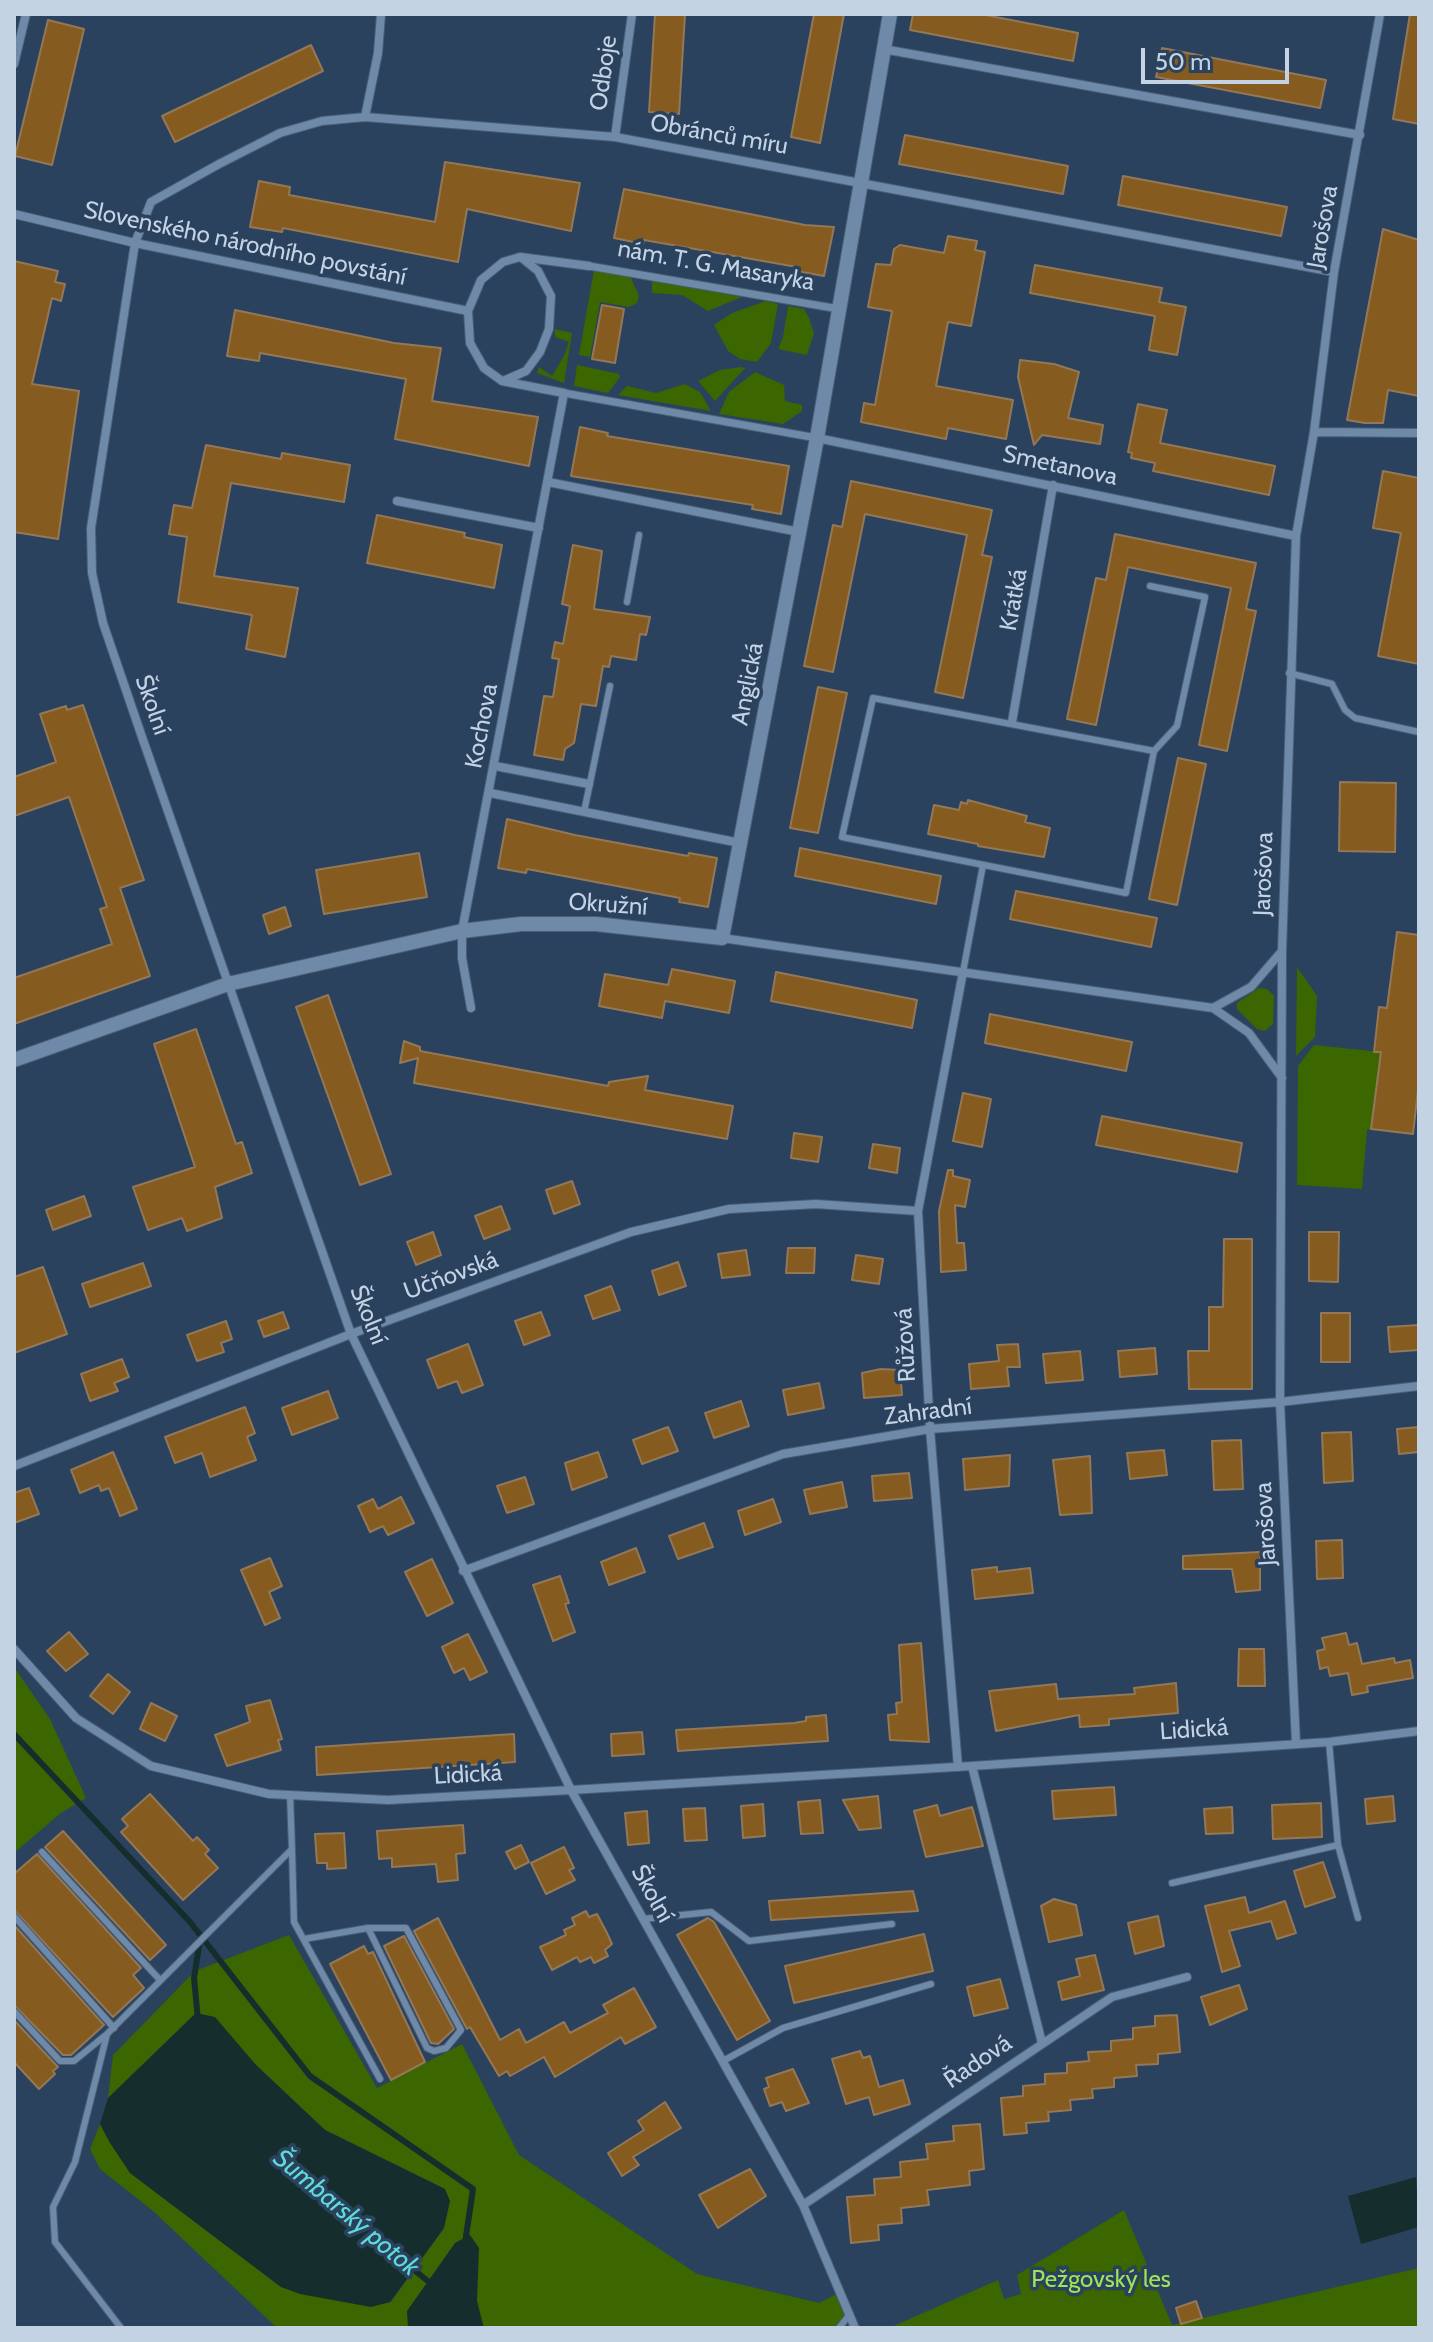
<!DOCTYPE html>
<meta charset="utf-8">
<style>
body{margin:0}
#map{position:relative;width:1433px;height:2342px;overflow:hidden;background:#2a425e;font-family:Cabin,sans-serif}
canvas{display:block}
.frame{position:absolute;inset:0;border:16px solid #c4d3e4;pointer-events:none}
.scale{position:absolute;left:1141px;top:48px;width:148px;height:36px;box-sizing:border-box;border:4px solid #c4d3e4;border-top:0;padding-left:10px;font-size:24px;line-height:28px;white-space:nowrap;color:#c4d3e4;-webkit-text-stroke:6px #2a425e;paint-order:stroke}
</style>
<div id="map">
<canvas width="1433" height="2342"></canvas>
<div class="frame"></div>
<div class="scale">50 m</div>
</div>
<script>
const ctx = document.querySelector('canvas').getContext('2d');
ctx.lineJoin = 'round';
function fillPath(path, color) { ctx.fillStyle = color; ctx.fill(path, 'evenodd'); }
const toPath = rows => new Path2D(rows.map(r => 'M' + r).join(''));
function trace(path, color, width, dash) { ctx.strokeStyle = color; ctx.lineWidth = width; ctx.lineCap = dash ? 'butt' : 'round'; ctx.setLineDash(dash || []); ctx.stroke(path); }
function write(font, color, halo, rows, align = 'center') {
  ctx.font = font + ' Cabin,sans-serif'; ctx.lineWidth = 7; ctx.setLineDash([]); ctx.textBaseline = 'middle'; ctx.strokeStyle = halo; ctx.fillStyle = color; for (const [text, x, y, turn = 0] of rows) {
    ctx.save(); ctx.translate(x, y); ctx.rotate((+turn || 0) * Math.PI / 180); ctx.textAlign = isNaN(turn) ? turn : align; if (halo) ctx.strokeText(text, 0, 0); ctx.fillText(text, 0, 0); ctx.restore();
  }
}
fillPath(toPath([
 [594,270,631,278,639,296,637,303,629,307,600,302,590,357,579,355],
 [652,281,742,297,708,311,682,295,652,293],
 [766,301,778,304,771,343,757,362,740,359,728,351,714,325,732,313],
 [788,306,804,309,809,318,814,333,807,355,778,349,783,337],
 [555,329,572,333,564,383,537,373,539,367,552,376,564,356,569,342,555,337],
 [577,365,619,374,620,377,608,393,574,386],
 [741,367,745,368,715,401,698,381,720,370],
 [755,372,784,385,785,401,802,405,802,411,783,424,719,414,729,392],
 [685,384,700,392,711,411,618,395,627,386,656,393],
 [1297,967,1317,996,1315,1037,1296,1056],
 [1259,988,1267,989,1274,996,1273,1024,1265,1031,1257,1029,1237,1009,1237,1003],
 [1314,1045,1381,1052,1371,1129,1367,1130,1362,1189,1297,1185,1298,1066],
 [14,1667,50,1719,86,1798,61,1813,14,1853],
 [289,1935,377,2088,462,2044,519,2155,697,2274,819,2303,841,2292,850,2314,839,2328,277,2328,153,2211,100,2169,90,2149,100,2124,130,2173,281,2287,371,2306,391,2302,444,2228,445,2189,325,2130,256,2065,215,2018,196,2013,108,2098,113,2055,195,1971],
 [1124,2210,1172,2325,1419,2268,1419,2328,889,2328,998,2280,1004,2299,1021,2294,1017,2275]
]), '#3c6600');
fillPath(toPath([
 [196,2013,215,2017,256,2065,325,2130,445,2189,450,2201,444,2228,390,2302,371,2307,300,2294,281,2287,130,2173,110,2143,100,2124,108,2098],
 [1416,2177,1419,2227,1361,2244,1348,2196],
 [470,2235,479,2248,477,2301,484,2328,408,2328,407,2311,455,2243]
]), '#152e2d');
trace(toPath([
 [14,1734,190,1922,310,2076,473,2189,465,2243],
 [198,2020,194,1978,200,1940],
 [408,2265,434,2286]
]), '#152e2d', 6);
const building = toPath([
 [655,14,685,14,679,114,649,112,655,14],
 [814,14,844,14,820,143,791,137,814,14],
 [913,14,980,14,1078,33,1073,61,910,30,913,14],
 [1410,14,1419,14,1419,124,1393,119,1410,14],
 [48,20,84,29,52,165,15,156,48,20],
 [311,45,323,71,175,142,162,116,311,45],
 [1162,48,1326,80,1320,108,1156,77,1162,48],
 [905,135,1068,166,1063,194,899,164,905,135],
 [445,162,580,183,571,231,467,209,458,262,283,228,282,232,250,227,259,181,290,187,289,195,435,222,445,162],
 [1123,176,1287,207,1281,236,1118,205,1123,176],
 [624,189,805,225,834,227,824,276,796,271,797,267,644,240,643,244,614,238,624,189],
 [1383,229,1419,240,1419,396,1388,390,1383,423,1365,423,1347,420,1383,229],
 [948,236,977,241,975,250,985,252,971,326,948,322,936,386,1013,400,1006,439,948,428,946,439,861,422,864,403,875,405,892,311,868,307,876,264,891,265,894,249,900,245,944,253,948,236],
 [14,261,58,271,55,282,65,284,61,301,52,298,32,384,79,391,58,539,14,532,14,261],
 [1035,265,1162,288,1159,302,1186,307,1177,355,1149,350,1155,316,1030,293,1035,265],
 [602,305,624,309,615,363,592,359,602,305],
 [235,310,394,343,441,348,432,401,538,417,529,466,395,439,406,379,260,353,259,361,227,356,235,310],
 [1020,360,1054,364,1079,372,1068,418,1103,425,1100,444,1042,435,1034,445,1018,377,1020,360],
 [1138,404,1167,410,1160,443,1275,466,1269,495,1153,471,1155,463,1131,458,1132,453,1128,452,1138,404],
 [580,427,608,433,607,436,789,466,781,514,752,509,753,505,571,476,580,427],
 [206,445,281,459,282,453,350,465,344,502,231,483,214,576,298,588,285,657,246,649,252,615,178,602,187,537,169,534,174,505,192,508,206,445],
 [1383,471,1419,478,1419,664,1378,656,1401,533,1373,528,1383,471],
 [851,481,992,510,982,555,992,557,963,698,935,692,967,535,865,514,833,672,804,666,833,525,842,527,851,481],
 [377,515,465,533,464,537,502,545,494,588,367,563,377,515],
 [1115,534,1256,563,1246,609,1256,611,1227,751,1199,745,1231,588,1128,567,1096,725,1067,719,1096,578,1106,580,1115,534],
 [573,545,602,551,594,609,650,617,646,635,640,634,636,660,611,656,609,667,603,666,596,706,581,704,574,743,565,749,563,760,534,755,544,696,553,697,559,659,552,658,555,642,563,644,570,606,562,604,573,545],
 [818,687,847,693,818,833,790,828,818,687],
 [83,705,144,880,120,888,150,976,14,1024,14,978,112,944,100,909,107,907,69,797,14,816,14,777,56,762,40,714,66,706,67,710,83,705],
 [1178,758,1206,764,1177,905,1149,899,1178,758],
 [1340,782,1396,783,1395,852,1339,851,1340,782],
 [968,800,1027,816,1025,822,1050,828,1044,857,978,846,978,844,928,834,934,805,959,810,961,802,967,804,968,800],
 [507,819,575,835,688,856,689,853,717,858,708,907,679,902,680,898,527,869,526,873,498,868,507,819],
 [800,848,941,876,936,904,795,876,800,848],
 [419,853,427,897,324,914,316,870,419,853],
 [1016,891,1157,918,1151,947,1010,919,1016,891],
 [285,907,291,926,269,934,263,915,285,907],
 [1397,932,1419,935,1419,1081,1413,1134,1371,1129,1381,1052,1374,1052,1379,1007,1387,1008,1397,932],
 [672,969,735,981,729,1013,665,1001,662,1018,599,1006,605,974,668,985,672,969],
 [776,972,917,1000,912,1028,771,1001,776,972],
 [328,995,391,1174,360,1185,296,1007,328,995],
 [990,1014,1132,1042,1126,1071,985,1043,990,1014],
 [196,1029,236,1144,242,1142,252,1173,215,1187,222,1218,187,1231,182,1218,148,1230,133,1187,195,1167,154,1044,196,1029],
 [404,1041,420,1047,420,1051,608,1086,609,1082,648,1076,645,1090,733,1106,727,1139,414,1083,418,1058,400,1063,404,1041],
 [963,1093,991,1099,982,1147,953,1141,963,1093],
 [1102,1116,1242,1143,1237,1172,1096,1145,1102,1116],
 [794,1133,822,1137,818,1162,791,1158,794,1133],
 [873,1144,900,1148,897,1173,869,1168,873,1144],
 [948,1170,953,1170,953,1176,970,1180,965,1207,955,1205,957,1243,964,1243,966,1270,941,1272,939,1211,948,1170],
 [572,1181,580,1204,554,1214,546,1190,572,1181],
 [84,1196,91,1216,53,1230,46,1210,84,1196],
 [501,1206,510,1229,484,1239,475,1216,501,1206],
 [433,1232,441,1255,416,1265,407,1242,433,1232],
 [1309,1232,1339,1232,1338,1282,1309,1281,1309,1232],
 [1224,1239,1252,1239,1252,1389,1189,1389,1188,1351,1209,1351,1209,1307,1223,1307,1224,1239],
 [788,1248,815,1248,814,1273,786,1273,788,1248],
 [746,1250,750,1275,722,1278,718,1254,746,1250],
 [856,1255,883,1259,879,1284,852,1280,856,1255],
 [678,1262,686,1286,659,1295,652,1271,678,1262],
 [143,1263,151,1286,90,1307,82,1284,143,1263],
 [43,1267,67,1334,14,1353,14,1277,43,1267],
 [611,1286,620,1310,593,1319,585,1296,611,1286],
 [283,1312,289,1328,264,1337,258,1321,283,1312],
 [541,1312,550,1335,524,1345,515,1321,541,1312],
 [1321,1313,1350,1313,1350,1362,1321,1362,1321,1313],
 [226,1321,232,1339,221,1343,224,1352,197,1361,187,1335,226,1321],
 [1419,1325,1419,1350,1390,1352,1388,1327,1419,1325],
 [468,1344,483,1385,462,1393,457,1381,438,1388,427,1360,468,1344],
 [1018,1344,1020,1367,1007,1367,1009,1386,971,1389,969,1364,999,1361,997,1345,1018,1344],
 [1155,1348,1157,1374,1120,1377,1118,1351,1155,1348],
 [1080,1351,1083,1380,1046,1383,1043,1354,1080,1351],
 [122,1359,129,1377,114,1383,118,1391,90,1401,81,1374,122,1359],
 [881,1369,900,1370,902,1395,864,1398,862,1373,881,1369],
 [819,1383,824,1408,788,1415,783,1390,819,1383],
 [328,1391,338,1418,292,1435,282,1408,328,1391],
 [741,1401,749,1426,714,1438,705,1413,741,1401],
 [245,1407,255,1433,247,1437,256,1460,210,1477,202,1453,175,1463,165,1437,245,1407],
 [668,1427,678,1451,642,1464,633,1440,668,1427],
 [1419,1427,1419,1452,1399,1454,1397,1429,1419,1427],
 [1351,1432,1353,1481,1324,1483,1322,1433,1351,1432],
 [1241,1440,1243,1489,1214,1490,1212,1441,1241,1440],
 [1164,1450,1167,1475,1130,1479,1127,1453,1164,1450],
 [113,1452,137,1509,120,1516,109,1488,101,1491,99,1485,80,1493,71,1470,113,1452],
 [598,1452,607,1477,572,1490,565,1463,598,1452],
 [1010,1455,1009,1486,965,1490,963,1459,1010,1455],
 [1090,1456,1092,1513,1060,1515,1053,1460,1090,1456],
 [909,1473,912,1498,874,1501,872,1476,909,1473],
 [525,1477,534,1504,507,1513,497,1486,525,1477],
 [842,1482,847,1507,810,1514,804,1490,842,1482],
 [29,1488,39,1514,14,1523,14,1493,29,1488],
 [401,1497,414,1523,388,1535,383,1526,370,1532,358,1506,373,1499,378,1509,401,1497],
 [773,1499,781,1522,745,1535,738,1511,773,1499],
 [704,1523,713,1547,678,1559,669,1536,704,1523],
 [1342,1540,1343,1578,1317,1579,1316,1541,1342,1540],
 [636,1548,645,1572,609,1585,601,1562,636,1548],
 [1260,1552,1260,1590,1236,1592,1232,1569,1183,1569,1183,1556,1260,1552],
 [270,1558,282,1586,269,1592,280,1618,265,1625,241,1570,270,1558],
 [432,1559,453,1603,427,1616,405,1572,432,1559],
 [997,1567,997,1572,1030,1568,1033,1593,975,1599,972,1570,997,1567],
 [560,1576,569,1603,565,1604,575,1632,553,1641,533,1585,560,1576],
 [69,1632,88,1654,66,1671,47,1651,69,1632],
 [1346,1633,1349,1645,1357,1643,1362,1664,1394,1658,1395,1663,1410,1660,1413,1678,1367,1686,1368,1692,1352,1695,1348,1673,1330,1676,1328,1667,1320,1669,1317,1651,1325,1649,1322,1638,1346,1633],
 [468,1634,487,1672,470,1680,464,1668,454,1673,442,1647,468,1634],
 [921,1643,929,1742,890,1740,888,1715,897,1714,896,1703,902,1702,899,1645,921,1643],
 [1239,1649,1264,1649,1265,1686,1238,1686,1239,1649],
 [108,1674,130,1692,113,1714,90,1696,108,1674],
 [1176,1683,1178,1713,1109,1719,1109,1725,1080,1727,1079,1715,996,1731,989,1691,1056,1684,1058,1699,1135,1694,1134,1688,1176,1683],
 [270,1700,282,1739,278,1740,281,1750,227,1766,215,1735,250,1722,246,1706,270,1700],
 [151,1703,177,1716,165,1741,140,1729,151,1703],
 [826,1715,828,1741,678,1751,676,1730,794,1723,806,1721,806,1717,826,1715],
 [642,1732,644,1754,612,1756,611,1734,642,1732],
 [514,1734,515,1762,317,1775,316,1747,514,1734],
 [1114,1787,1116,1815,1054,1819,1052,1791,1114,1787],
 [150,1794,193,1841,197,1837,209,1850,205,1854,218,1868,183,1900,121,1832,128,1826,122,1819,150,1794],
 [878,1796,881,1828,859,1830,843,1800,878,1796],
 [1393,1796,1395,1821,1367,1824,1365,1799,1393,1796],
 [820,1800,823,1833,801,1834,798,1802,820,1800],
 [1321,1803,1322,1837,1273,1839,1272,1805,1321,1803],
 [763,1804,765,1836,743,1838,741,1806,763,1804],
 [937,1805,940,1816,972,1807,983,1846,926,1857,914,1811,937,1805],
 [1232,1807,1233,1833,1206,1834,1204,1809,1232,1807],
 [705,1808,707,1840,685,1841,683,1809,705,1808],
 [647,1811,649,1843,628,1845,625,1813,647,1811],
 [463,1825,465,1853,456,1854,458,1880,438,1882,436,1864,392,1867,392,1858,379,1859,377,1831,463,1825],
 [63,1831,166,1945,150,1960,45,1847,63,1831],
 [344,1833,346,1868,327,1869,327,1863,317,1863,315,1834,344,1833],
 [521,1845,529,1862,515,1869,506,1852,521,1845],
 [564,1847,574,1868,569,1870,575,1880,546,1894,531,1863,564,1847],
 [37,1854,141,1968,133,1975,144,1988,113,2017,14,1910,14,1874,37,1854],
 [1323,1862,1335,1897,1305,1907,1294,1871,1323,1862],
 [913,1891,918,1911,771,1920,769,1901,913,1891],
 [1245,1897,1249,1913,1285,1901,1296,1933,1277,1939,1271,1921,1229,1931,1240,1966,1222,1972,1205,1906,1245,1897],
 [1054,1899,1076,1905,1082,1935,1049,1942,1041,1906,1054,1899],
 [586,1911,589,1917,597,1914,607,1933,612,1944,605,1950,608,1956,594,1963,591,1957,580,1962,577,1957,552,1970,540,1947,566,1935,564,1930,575,1925,572,1918,586,1911],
 [1158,1916,1164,1946,1135,1954,1128,1923,1158,1916],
 [438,1918,500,2040,519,2029,526,2043,564,2022,570,2033,608,2013,603,2005,634,1988,656,2027,625,2044,621,2037,555,2077,544,2057,510,2076,507,2071,499,2076,470,2027,467,2029,414,1931,438,1918],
 [708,1918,714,1922,770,2021,737,2040,677,1935,708,1918],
 [14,1925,104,2025,71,2055,63,2055,14,2005,14,1925],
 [924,1934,933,1971,794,2003,785,1966,924,1934],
 [404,1936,454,2029,438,2044,431,2043,384,1946,404,1936],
 [364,1946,368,1954,373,1952,425,2062,391,2080,330,1964,364,1946],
 [1095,1955,1104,1990,1062,2000,1058,1982,1080,1976,1076,1959,1095,1955],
 [1000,1979,1008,2008,974,2016,967,1987,1000,1979],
 [1239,1985,1247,2009,1210,2025,1201,1997,1239,1985],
 [1177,2015,1180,2052,1158,2054,1158,2064,1136,2065,1137,2076,1114,2078,1114,2087,1092,2089,1093,2098,1070,2100,1071,2110,1048,2112,1049,2121,1026,2123,1027,2133,1004,2135,1001,2098,1023,2096,1023,2086,1045,2084,1045,2074,1067,2073,1067,2063,1089,2061,1088,2052,1111,2051,1111,2041,1133,2039,1133,2028,1155,2026,1155,2016,1177,2015],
 [14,2020,58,2067,53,2071,55,2074,39,2089,14,2062,14,2020],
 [860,2051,863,2058,870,2056,879,2087,903,2080,910,2104,874,2115,869,2097,846,2104,832,2059,860,2051],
 [793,2069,809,2103,786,2111,782,2102,770,2106,764,2089,769,2087,766,2078,793,2069],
 [665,2102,681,2128,633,2157,639,2165,622,2176,608,2153,644,2130,638,2121,665,2102],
 [980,2124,984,2169,969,2171,970,2185,927,2190,929,2205,901,2208,902,2223,878,2225,879,2240,851,2243,847,2197,875,2195,874,2179,901,2177,900,2162,928,2159,926,2144,954,2141,953,2126,980,2124],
 [750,2169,766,2196,718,2228,699,2195,750,2169],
 [1196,2301,1202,2318,1181,2324,1176,2308,1196,2301]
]);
fillPath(building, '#855b20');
trace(building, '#937858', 2);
const service = toPath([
 [1150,586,1205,597,1177,726,1154,751],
 [627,602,639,535],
 [1289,673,1332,684,1345,710,1355,718,1419,732],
 [873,698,1154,751,1126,893,842,837,873,698],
 [584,812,610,686],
 [963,972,983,865],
 [1329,1742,1338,1845,1358,1918],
 [292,1849,294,1922,380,2079],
 [42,1852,160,1980],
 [1172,1883,1338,1845],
 [14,1916,114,2028],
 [643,1919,711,1912,749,1941,892,1924],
 [304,1939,368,1928,406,1928,461,2030,446,2048,434,2051,427,2048,368,1928],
 [14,2011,60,2061,74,2061,107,2034],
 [723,2061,783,2028,931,1984],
 [121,2328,55,2242,53,2207,75,2162,107,2034,292,1849,290,1794],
 [839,2328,850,2314]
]);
const pedestrian = toPath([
 [589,266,839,309],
 [564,393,817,438]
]);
const minor = toPath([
 [883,49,1360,135],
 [14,64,26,14],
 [365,117,378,53,381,14],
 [615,137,632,14],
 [14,214,135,243,468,311],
 [503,381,526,371,540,352,549,329,551,296,538,271,522,258],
 [1314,432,1419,433],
 [817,438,1296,536],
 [548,482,799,532],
 [397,501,539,528],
 [1012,722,1053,485],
 [495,766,589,784],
 [490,793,740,843],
 [722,938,1213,1008,1249,1033,1282,1078],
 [471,1008,462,958,462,931,564,393,502,381,484,368,470,343,468,311,481,280,503,262,520,257,589,266],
 [1213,1008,1251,987,1282,951],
 [14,1466,351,1334,631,1232,729,1209,816,1204,918,1211],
 [463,1571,783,1454,930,1429,1280,1402,1419,1386],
 [14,1649,76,1718,151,1766,269,1794,388,1800,571,1790,972,1766,1329,1742,1419,1731],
 [1296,1743,1280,1402,1282,951,1296,536,1314,432,1334,272,1380,14],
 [972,1766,1042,2043],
 [958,1767,930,1429,918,1211,963,972],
 [803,2205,1112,1997,1187,1977],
 [855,2328,803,2205,571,1790,351,1334,142,737,103,623,92,573,91,528,135,243,151,202,219,164,280,133,322,121,365,117,615,137,1334,272]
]);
const tertiary = toPath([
 [14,1060,228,984,462,931,521,924,596,924,722,938,817,438,890,14]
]);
trace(service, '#4a5f76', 8);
trace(pedestrian, '#4a5f76', 9);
trace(minor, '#4a5f76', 10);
trace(tertiary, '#4a5f76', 16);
trace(service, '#6f8aa9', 6);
trace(pedestrian, '#6f8aa9', 7);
trace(minor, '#6f8aa9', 8);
trace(tertiary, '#6f8aa9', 14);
write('24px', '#c4d3e4', '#2a425e', [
 ["Odboje",604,73,-82],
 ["Obránců míru",719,135,10],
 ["Jarošova",1323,227,-80],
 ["Slovenského národního povstání",245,244,12],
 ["nám. T. G. Masaryka",716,266,10],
 ["Smetanova",1060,466,12],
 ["Krátká",1014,600,-80],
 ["Anglická",748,684,-79],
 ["Školní",152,705,71],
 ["Kochova",482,726,-79],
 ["Jarošova",1264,874,-88],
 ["Okružní",608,905,4],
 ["Učňovská",451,1276,-20],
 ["Školní",368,1315,68],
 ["Růžová",906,1345,-93],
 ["Zahradní",928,1412,-7],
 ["Jarošova",1266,1524,-93],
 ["Lidická",1194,1730,-4],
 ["Lidická",468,1775,-3],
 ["Školní",652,1894,61],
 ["Řadová",978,2062,-34]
]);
write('24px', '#9ee45a', '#2a425e', [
 ["Pežgovský les",1101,2280]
]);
write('italic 26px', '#5fdbd7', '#2a425e', [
 ["Šumbarský potok",346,2213,40]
]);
</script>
